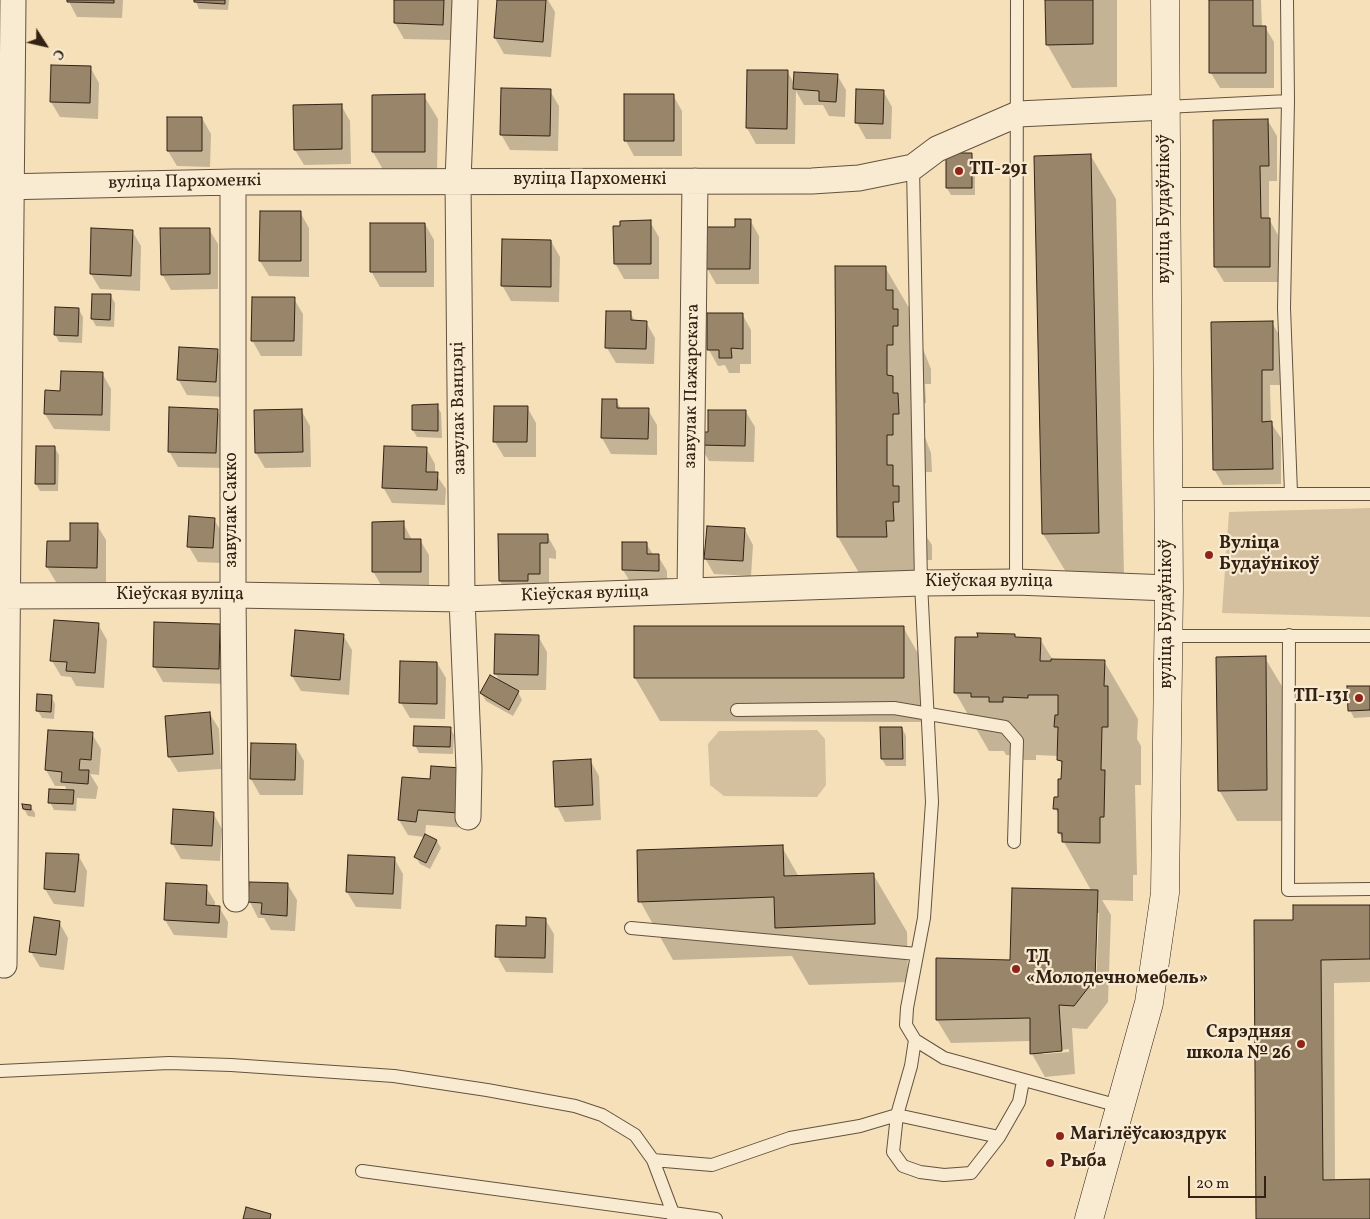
<!DOCTYPE html>
<meta charset="utf-8">
<style>
body{margin:0}
#map{position:relative;width:1370px;height:1219px;overflow:hidden;background:#f5e0ba;font-family:Vollkorn,serif}
canvas{display:block}
.north{position:absolute;left:20px;top:20px;width:50px;height:50px;-webkit-text-stroke:4px #f8ebd2;paint-order:stroke;rotate:125deg;font-size:14px;font-weight:700;line-height:20px;text-align:center;color:#332214}
.north::after{content:'';display:block;margin:auto;width:18px;height:22px;background:#332214;clip-path:polygon(50% 0,100% 100%,50% 72%,0 100%)}
.scale{position:absolute;left:1188px;top:1176px;width:78px;height:22px;box-sizing:border-box;border:2px solid #332214;border-top:0;padding-left:6px;font-size:15px;line-height:18px;white-space:nowrap;color:#332214;-webkit-text-stroke:4px #f8ebd2;paint-order:stroke}
</style>
<div id="map">
<canvas width="1370" height="1219"></canvas>
<div class="north">С</div>
<div class="scale">20 m</div>
</div>
<script>
const ctx = document.querySelector('canvas').getContext('2d');
ctx.lineJoin = 'round';
function fillPath(path, color) { ctx.fillStyle = color; ctx.fill(path, 'evenodd'); }
const toPath = rows => new Path2D(rows.map(r => 'M' + r).join(''));
function trace(path, color, width, dash) { ctx.strokeStyle = color; ctx.lineWidth = width; ctx.lineCap = dash ? 'butt' : 'round'; ctx.setLineDash(dash || []); ctx.stroke(path); }
function write(font, color, halo, rows, align = 'center') {
  ctx.font = font + ' Vollkorn,serif'; ctx.lineWidth = 4.5; ctx.setLineDash([]); ctx.textBaseline = 'middle'; ctx.strokeStyle = halo; ctx.fillStyle = color; for (const [text, x, y, turn = 0] of rows) {
    ctx.save(); ctx.translate(x, y); ctx.rotate((+turn || 0) * Math.PI / 180); ctx.textAlign = isNaN(turn) ? turn : align; if (halo) ctx.strokeText(text, 0, 0); ctx.fillText(text, 0, 0); ctx.restore();
  }
}
fillPath(toPath([
 [1370,508,1370,617,1222,613,1229,512],
 [817,730,825,739,826,785,817,797,724,796,710,785,708,744,719,731]
]), '#d4c09e');
fillPath(toPath([
 [68,0,123,0,122,18,77,17],
 [195,0,229,0,228,10,199,9],
 [396,0,453,0,451,40,404,39,395,23],
 [498,0,548,0,555,12,551,57,504,54,495,38],
 [1047,0,1117,0,1117,87,1072,88,1047,44],
 [1210,0,1261,0,1262,27,1265,27,1274,42,1274,88,1220,88,1211,73],
 [90,67,99,83,98,119,60,117,51,102],
 [749,71,787,71,795,85,837,75,846,90,845,117,829,116,823,105,804,105,796,91,795,144,756,144,747,128],
 [550,91,559,106,558,151,510,150,501,134],
 [858,91,883,91,892,107,891,139,866,139,857,123],
 [673,95,682,111,682,156,634,156,626,141],
 [424,96,438,119,437,175,386,175,373,152],
 [341,105,350,121,351,164,304,165,295,150],
 [202,118,211,134,210,167,177,166,168,151],
 [1268,121,1277,136,1277,181,1269,181,1269,219,1278,235,1279,282,1224,282,1215,267],
 [971,154,975,162,975,195,951,195,947,188],
 [1091,156,1116,199,1124,576,1069,577,1043,534],
 [300,212,309,228,309,277,269,276,260,261],
 [750,220,759,236,759,284,716,284,707,268,736,228],
 [650,222,659,237,659,279,624,279,615,263],
 [425,224,434,240,434,287,380,287,371,271],
 [209,229,218,244,218,289,171,290,162,274],
 [132,231,141,246,140,291,100,289,91,274],
 [551,241,560,257,559,302,511,301,502,285],
 [885,267,919,325,919,339,931,369,931,384,925,384,926,403,920,403,920,424,931,453,932,472,926,472,926,493,920,493,926,536,932,545,932,560,926,560,927,579,872,595,838,537],
 [93,295,111,296,115,303,114,327,96,326,92,319],
 [294,299,303,314,302,356,261,356,252,340],
 [79,310,83,317,82,343,59,342,55,334],
 [630,313,636,322,646,322,655,338,654,364,616,363,607,348],
 [709,314,742,314,751,330,751,364,740,364,740,373,729,373,725,365,718,366,709,350],
 [1272,323,1281,338,1281,385,1270,385,1271,423,1281,438,1281,484,1223,485,1214,469],
 [217,350,226,366,224,397,187,395,178,379],
 [102,373,111,389,110,431,54,429,45,414,61,392],
 [603,400,616,400,621,409,648,410,657,425,657,455,611,454,602,438],
 [437,406,441,413,442,438,417,437,413,430],
 [527,407,536,423,536,457,504,457,495,442],
 [217,410,226,425,224,468,178,467,169,451],
 [301,410,310,426,311,467,265,468,256,453],
 [746,412,755,427,754,462,709,461,700,445,709,434],
 [55,448,59,455,58,491,40,491,36,484],
 [426,448,435,464,435,473,446,489,445,505,392,503,383,487],
 [214,519,223,535,222,563,198,562,189,547],
 [403,523,412,540,420,540,429,555,429,587,382,587,373,571],
 [97,525,106,540,106,583,56,582,47,567,71,543],
 [745,530,753,545,751,576,714,574,705,558],
 [547,535,556,551,556,559,549,558,549,589,509,596,500,581],
 [646,543,654,556,658,556,667,571,667,586,632,585,623,570],
 [98,624,107,640,104,688,76,686,71,677,61,676,52,661],
 [219,625,228,641,227,684,163,682,154,666],
 [903,627,928,671,928,722,660,721,635,678],
 [343,635,352,650,349,695,301,691,292,676],
 [1014,635,1016,639,1040,639,1053,660,1104,661,1138,719,1137,739,1141,746,1141,785,1135,785,1137,875,1133,875,1133,901,1102,900,1111,915,1108,1002,1087,1029,1072,1028,1075,1074,1045,1077,1032,1054,1031,1041,951,1043,937,1020,1011,961,1092,892,1059,833,1060,817,1055,808,1059,799,1063,780,1063,768,1058,756,1036,755,1036,760,1024,760,1021,755,1006,755,1004,751,989,751,955,692],
 [1096,913,1099,913,1096,985,1094,985],
 [1069,1049,1069,1052,1043,1054,1043,1052],
 [496,636,538,636,547,652,546,690,513,690,518,692,522,700,513,716,486,701,481,693,500,683,496,674],
 [1265,658,1283,688,1284,821,1237,821,1219,790],
 [437,663,446,678,445,719,410,718,401,703],
 [1370,687,1370,717,1354,718,1350,710],
 [51,696,55,704,54,719,42,718,38,711],
 [210,714,219,729,221,769,178,772,169,757,166,717],
 [450,728,454,735,453,754,419,753,415,745],
 [902,728,906,736,906,766,886,766,882,759],
 [49,731,92,734,101,749,99,775,90,774,98,787,96,799,77,798,76,811,54,810,50,802,67,791,65,786,55,786,46,770],
 [252,744,295,745,304,761,303,795,260,795,251,779],
 [590,760,599,776,601,820,565,822,557,806],
 [433,767,466,828,426,825,425,835,437,841,441,848,430,869,420,864,416,857,425,837,408,835,399,820,431,781],
 [30,806,35,813,35,817,28,816,24,809],
 [213,813,222,829,220,861,181,859,172,843],
 [782,847,799,877,873,874,907,932,908,982,809,985,792,956,673,960,640,901],
 [78,855,87,871,84,907,54,904,45,889],
 [394,858,403,874,401,909,356,907,347,892],
 [250,883,288,885,297,900,295,931,271,930,264,918,258,918,250,902],
 [206,887,215,902,215,907,219,907,228,922,227,938,174,935,165,920],
 [1370,906,1370,982,1334,983,1335,1181,1370,1180,1370,1219,1257,1219,1294,921],
 [545,919,554,934,553,973,506,972,497,956,527,927],
 [59,922,68,938,64,970,40,967,31,952]
]), '#0003');
const building = toPath([
 [67,0,114,0,114,3,67,2,67,0],
 [194,0,225,0,225,4,194,2,194,0],
 [394,0,444,0,443,25,394,23,394,0],
 [497,0,546,0,543,42,494,38,497,0],
 [1045,0,1093,0,1093,44,1046,45,1045,0],
 [1209,0,1253,0,1253,26,1266,26,1266,73,1209,73,1209,0],
 [51,65,91,66,90,103,50,102,51,65],
 [747,70,788,70,787,129,746,128,747,70],
 [794,72,838,74,836,102,819,101,819,91,793,89,794,72],
 [501,88,551,89,550,136,500,135,501,88],
 [856,89,884,90,883,124,855,123,856,89],
 [425,94,425,152,372,152,372,95,425,94],
 [624,94,674,94,674,141,624,141,624,94],
 [342,104,342,149,294,150,293,105,342,104],
 [167,117,202,117,202,151,167,151,167,117],
 [1268,119,1269,166,1260,166,1261,218,1270,218,1270,267,1214,267,1213,120,1268,119],
 [946,153,972,153,972,188,946,188,946,153],
 [1091,154,1099,533,1042,534,1034,156,1091,154],
 [260,211,301,211,301,261,259,261,260,211],
 [735,219,751,219,750,269,706,269,706,227,735,227,735,219],
 [651,220,651,264,614,264,613,226,620,226,620,221,651,220],
 [370,223,425,223,426,272,370,272,370,223],
 [91,228,133,230,131,276,90,274,91,228],
 [160,228,210,228,210,274,161,275,160,228],
 [502,239,551,240,551,287,501,286,502,239],
 [835,266,886,266,886,290,893,290,893,309,898,309,898,326,893,326,893,345,887,345,887,375,893,376,893,393,898,393,899,414,893,414,893,435,887,435,887,465,893,465,893,486,899,486,899,502,893,502,894,521,886,521,887,537,837,537,835,266],
 [92,294,111,294,110,320,91,319,92,294],
 [252,297,295,297,294,341,251,341,252,297],
 [55,307,79,308,78,336,54,335,55,307],
 [606,311,631,311,631,320,647,321,646,349,605,348,606,311],
 [707,313,743,313,743,349,731,348,732,358,719,358,719,350,707,350,707,313],
 [1273,321,1273,370,1262,370,1262,422,1272,421,1273,469,1213,470,1211,322,1273,321],
 [179,347,218,349,216,382,177,380,179,347],
 [61,371,103,372,102,415,44,414,45,390,60,391,61,371],
 [602,399,617,399,617,408,649,408,648,439,601,438,602,399],
 [438,404,438,431,412,430,412,405,438,404],
 [494,406,528,406,527,442,493,442,494,406],
 [169,407,218,409,216,453,168,452,169,407],
 [302,409,303,452,255,453,254,410,302,409],
 [708,410,746,410,745,446,699,445,699,432,708,432,708,410],
 [36,446,55,446,55,484,35,484,36,446],
 [384,446,427,447,426,472,438,472,437,490,382,488,384,446],
 [189,516,215,518,213,548,187,547,189,516],
 [404,521,404,539,421,539,421,572,372,572,372,522,404,521],
 [70,523,98,523,97,568,46,567,47,541,70,541,70,523],
 [707,526,745,528,743,561,704,559,707,526],
 [498,534,548,534,548,543,540,543,540,574,528,574,528,581,499,581,498,534],
 [622,542,647,542,647,554,659,554,659,571,622,570,622,542],
 [54,620,99,623,95,673,66,671,67,662,50,661,54,620],
 [154,622,220,624,219,669,153,667,154,622],
 [634,626,904,626,904,678,634,678,634,626],
 [295,630,344,634,340,680,291,676,295,630],
 [977,633,1015,634,1015,637,1041,638,1040,661,1051,661,1051,659,1105,660,1104,686,1108,686,1108,727,1102,727,1101,770,1105,770,1104,817,1100,817,1100,843,1062,842,1062,833,1058,833,1058,809,1053,809,1054,797,1058,797,1058,779,1061,779,1062,761,1057,760,1058,727,1054,727,1055,715,1058,715,1058,695,1028,695,1028,698,1003,697,1003,702,989,702,989,697,971,697,971,693,954,693,955,637,978,637,977,633],
 [495,634,539,635,538,675,494,674,495,634],
 [1266,656,1267,790,1218,791,1216,657,1266,656],
 [400,661,437,662,437,704,399,703,400,661],
 [490,675,519,691,509,710,480,693,490,675],
 [1347,686,1370,686,1370,710,1348,711,1347,686],
 [37,694,52,695,51,712,36,711,37,694],
 [210,712,213,754,168,757,165,716,210,712],
 [414,726,451,727,450,747,413,746,414,726],
 [880,727,902,727,903,759,881,759,880,727],
 [48,730,93,732,91,760,80,759,79,770,89,770,88,784,61,782,62,772,45,770,48,730],
 [251,743,296,744,295,780,250,779,251,743],
 [591,759,593,805,555,807,553,761,591,759],
 [431,766,462,768,458,813,418,810,416,822,398,820,402,777,430,779,431,766],
 [49,789,74,790,73,804,48,803,49,789],
 [22,804,31,805,31,810,23,809,22,804],
 [173,809,214,812,212,846,171,844,173,809],
 [425,834,437,840,426,863,414,857,425,834],
 [783,845,784,876,874,873,875,924,775,928,774,897,638,902,637,850,783,845],
 [46,853,79,854,75,892,44,889,46,853],
 [348,855,395,857,393,894,346,892,348,855],
 [249,882,288,883,287,916,261,914,262,903,248,902,249,882],
 [166,883,207,885,206,905,220,906,219,923,164,920,166,883],
 [1012,888,1098,890,1095,979,1074,1006,1059,1005,1062,1051,1030,1054,1030,1018,936,1020,936,958,1010,960,1012,888],
 [1293,905,1370,905,1370,959,1321,960,1323,1180,1370,1179,1370,1219,1256,1219,1254,920,1293,920,1293,905],
 [34,917,60,921,56,955,29,952,34,917],
 [526,917,546,918,545,958,495,957,496,925,526,926,526,917],
 [246,1207,271,1214,270,1219,243,1219,246,1207]
]);
fillPath(building, '#98856a');
trace(building, '#332214', 1);
const service = toPath([
 [1287,0,1288,101,1284,308,1291,493],
 [1165,107,1288,101],
 [913,167,921,583,932,802,924,918,907,1008,906,1025,915,1040,944,1058,1119,1106],
 [1167,494,1370,494],
 [1016,582,1017,0],
 [1289,635,1288,890,1370,889],
 [1168,636,1370,636],
 [737,710,894,708,1005,727,1017,741,1014,842],
 [631,928,917,954],
 [915,1040,911,1066,897,1115,893,1152,903,1166,920,1172,944,1175,971,1173,999,1137,1019,1102,1023,1081],
 [0,1071,169,1063,231,1065,394,1076,487,1090,575,1106,602,1115,635,1135,653,1160,673,1213,362,1171],
 [653,1160,712,1165,790,1138,860,1126,897,1115,999,1137],
 [673,1219,673,1213,716,1219]
]);
const minor = toPath([
 [465,0,458,181,462,599,469,768,468,817],
 [233,182,233,595,236,899],
 [0,187,233,182,812,181,859,178,913,167,937,149,1018,114,1165,107],
 [690,591,695,181],
 [0,596,233,595,462,599,921,583,1016,582,1169,588],
 [4,965,13,0]
]);
const secondary = toPath([
 [1089,1219,1149,1003,1165,893,1169,588,1165,0]
]);
trace(service, '#64523e', 14);
trace(minor, '#64523e', 27);
trace(secondary, '#332214', 29);
trace(service, '#f8ebd2', 12);
trace(minor, '#f8ebd2', 25);
trace(secondary, '#f8ebd2', 28);
for (const [x, y, r, color] of [
 [959,171,5,"#8f2418"],
 [1209,555,5,"#8f2418"],
 [1359,698,5,"#8f2418"],
 [1016,969,5,"#8f2418"],
 [1301,1044,5,"#8f2418"],
 [1060,1136,5,"#8f2418"],
 [1050,1163,5,"#8f2418"]
]) { const dot = new Path2D(); dot.arc(x, y, r, 0, 2 * Math.PI); ctx.fillStyle = color; ctx.fill(dot); trace(dot, '#f8ebd2', 2); }
write('bold 18px', '#332214', '#f8ebd2', [
 ["ТП-291",969,171],
 ["Вуліца",1219,545],
 ["Будаўнікоў",1219,566],
 ["ТП-131",1349,698,"right"],
 ["ТД",1026,959],
 ["«Молодечномебель»",1026,980],
 ["Сярэдняя",1291,1034,"right"],
 ["школа № 26",1291,1055,"right"],
 ["Магілёўсаюздрук",1070,1136],
 ["Рыба",1060,1163]
], 'left');
write('18px', '#332214', '#f8ebd2', [
 ["вуліца Пархоменкі",590,181],
 ["вуліца Пархоменкі",185,183,-1],
 ["вуліца Будаўнікоў",1166,209,-90],
 ["завулак Пажарскага",693,386,-89],
 ["завулак Ванцэці",460,408,-91],
 ["завулак Сакко",233,510,-90],
 ["Кіеўская вуліца",989,583],
 ["Кіеўская вуліца",585,595,-2],
 ["Кіеўская вуліца",180,596],
 ["вуліца Будаўнікоў",1168,614,-90]
]);
</script>
